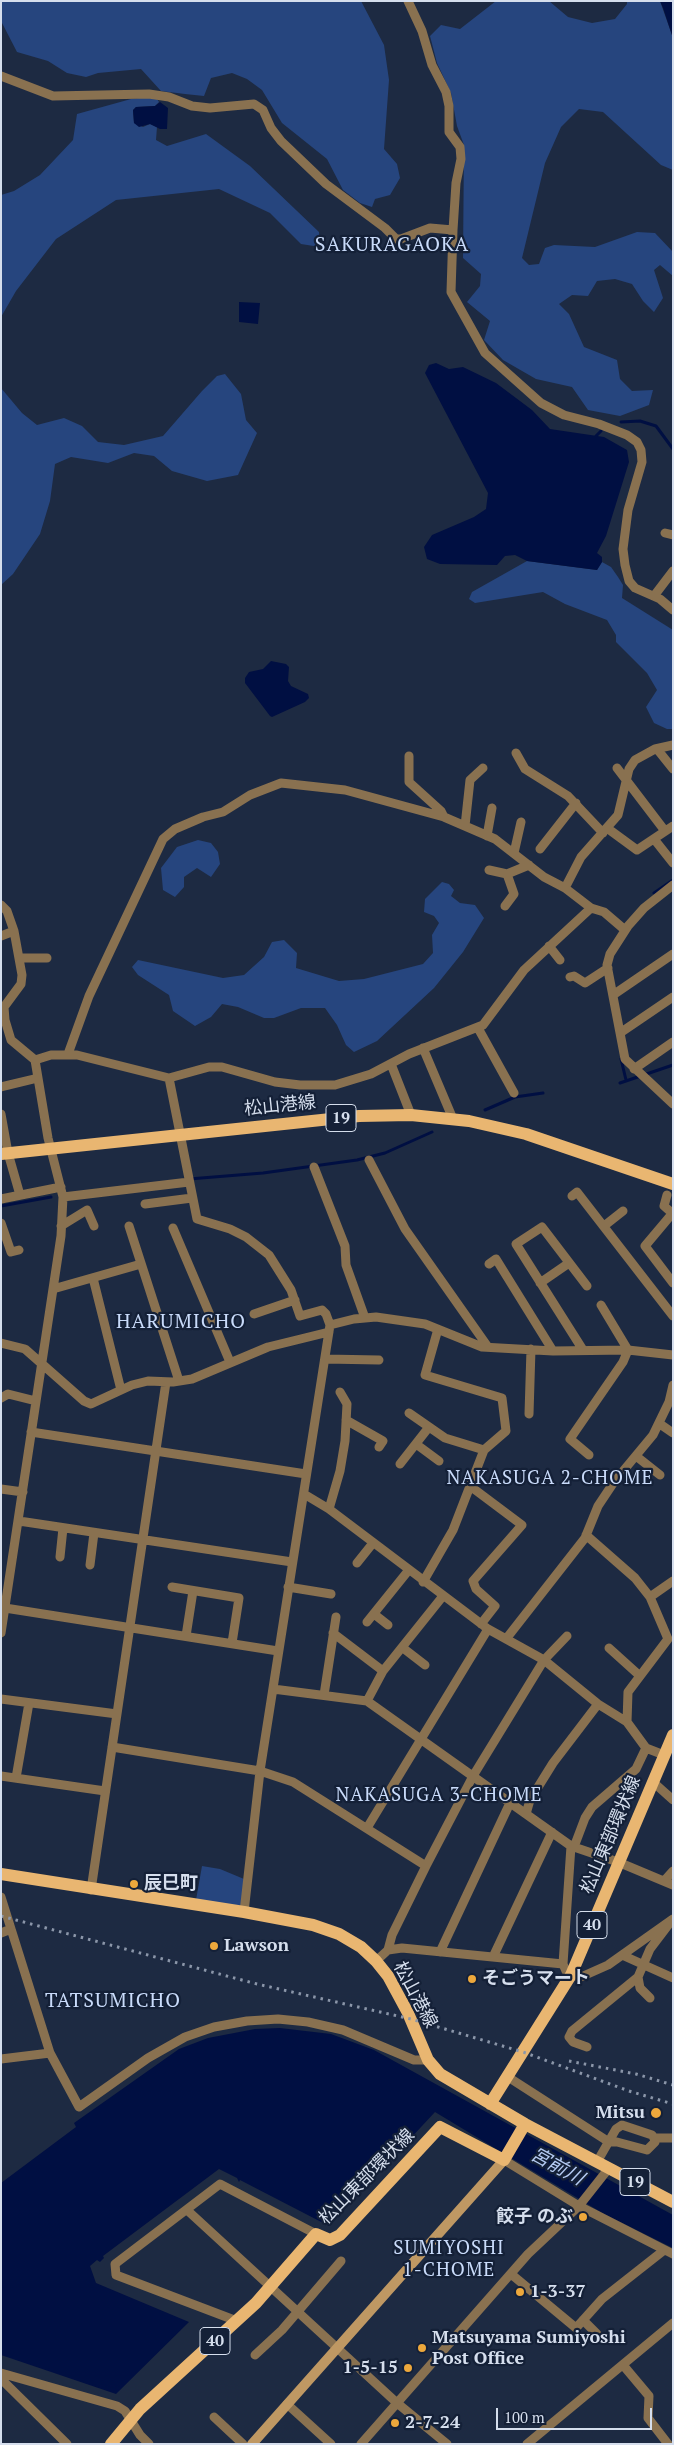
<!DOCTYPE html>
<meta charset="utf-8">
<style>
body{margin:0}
#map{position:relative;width:674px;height:2445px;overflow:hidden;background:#1d2a42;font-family:"PT Serif",serif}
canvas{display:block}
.frame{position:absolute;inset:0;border:2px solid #d5deed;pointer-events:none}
.scale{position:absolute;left:496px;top:2408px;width:156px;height:22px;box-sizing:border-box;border:2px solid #d5deed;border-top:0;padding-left:6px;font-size:15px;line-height:18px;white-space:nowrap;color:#d5deed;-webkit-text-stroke:4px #142037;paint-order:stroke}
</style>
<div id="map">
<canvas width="674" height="2445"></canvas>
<div class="frame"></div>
<div class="scale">100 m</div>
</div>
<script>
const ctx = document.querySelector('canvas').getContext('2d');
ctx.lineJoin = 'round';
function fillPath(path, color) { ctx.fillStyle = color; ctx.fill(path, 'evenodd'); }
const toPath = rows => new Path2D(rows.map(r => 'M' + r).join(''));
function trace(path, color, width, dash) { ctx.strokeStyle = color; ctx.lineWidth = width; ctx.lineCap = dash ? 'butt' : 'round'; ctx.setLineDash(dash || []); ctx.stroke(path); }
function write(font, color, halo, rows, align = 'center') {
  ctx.font = font + ' "PT Serif","Noto Sans JP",serif'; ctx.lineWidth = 4.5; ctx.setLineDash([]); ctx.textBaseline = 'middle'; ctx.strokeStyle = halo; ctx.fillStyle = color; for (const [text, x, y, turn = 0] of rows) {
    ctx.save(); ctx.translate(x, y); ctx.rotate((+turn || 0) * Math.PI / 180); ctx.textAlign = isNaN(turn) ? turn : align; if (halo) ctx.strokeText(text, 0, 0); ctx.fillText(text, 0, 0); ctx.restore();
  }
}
fillPath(toPath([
 [1,1,361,1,384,45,389,80,384,149,397,164,400,178,390,195,375,199,372,207,360,203,343,190,327,159,282,123,262,90,247,79,232,73,211,78,204,96,185,94,161,91,141,69,98,73,86,77,67,73,48,61,17,52,1,21],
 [496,1,549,1,568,17,592,23,615,19,627,4,627,1,660,1,673,38,673,170,661,165,603,112,579,109,561,127,545,163,522,258,529,265,539,264,545,248,554,245,595,247,637,232,655,233,673,252,673,276,660,265,654,270,663,298,654,312,643,301,632,284,615,279,597,281,588,296,572,295,559,304,569,314,584,347,617,360,620,379,632,391,653,390,649,405,620,416,588,410,572,387,536,379,503,360,484,340,490,321,467,302,480,286,481,274,463,258,464,145,457,126,451,93,437,63,430,36,441,25,460,29],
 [148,97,157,99,159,102,155,106,136,107,133,110,134,123,143,127,150,124,157,127,156,140,167,146,206,134,250,166,319,232,320,247,301,244,270,213,219,189,116,200,56,239,16,291,1,317,1,195,14,191,40,175,73,140,77,114,131,99],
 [225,374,241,394,246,420,257,433,238,475,207,481,172,471,154,456,134,453,108,463,71,457,55,464,50,501,40,534,13,574,1,585,1,388,22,413,37,425,64,418,82,426,98,442,124,445,163,436,202,391,217,376],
 [527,561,597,570,602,562,611,567,618,577,623,585,622,598,673,630,673,729,667,729,654,723,646,707,657,690,647,673,616,642,616,635,607,620,565,604,543,592,475,603,469,599,472,592],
 [198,840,211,843,218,852,220,864,211,877,197,868,184,877,184,887,175,897,163,890,161,868,177,847],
 [442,882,449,884,454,890,451,896,460,903,475,905,484,918,463,952,434,988,377,1041,354,1052,346,1045,337,1025,325,1008,301,1008,274,1018,264,1018,238,1007,222,1004,211,1017,195,1026,173,1011,169,995,138,975,132,967,138,960,223,978,244,975,264,957,272,942,284,940,297,953,296,968,339,981,364,979,423,964,433,953,432,935,439,923,434,916,424,912,425,899],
 [202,1866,220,1869,244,1879,241,1907,196,1900]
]), '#26457e');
fillPath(toPath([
 [660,1,673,1,673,38,663,8],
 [160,102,168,108,167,129,160,129,150,124,139,127,134,123,133,110,136,107,155,106],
 [239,302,260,303,258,324,239,322],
 [436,363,449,369,463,367,496,383,532,410,550,429,604,437,627,450,629,462,606,536,597,553,602,557,602,562,597,570,527,561,515,555,505,556,497,565,440,564,427,559,424,547,432,535,474,517,486,509,488,493,425,373,429,365],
 [271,661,286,664,289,667,288,681,291,686,308,694,309,698,305,702,272,717,270,716,245,683,245,678,249,672,263,669],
 [280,2028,331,2034,374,2050,673,2215,673,2248,604,2214,435,2112,329,2226,240,2180,239,2182,237,2178,219,2169,103,2256,104,2258,100,2262,97,2260,90,2266,96,2283,189,2322,116,2394,1,2355,1,2183,76,2127,74,2123,179,2049,208,2038,255,2029]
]), '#000f42');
trace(toPath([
 [621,422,640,421,656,426,673,449],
 [596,436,601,431],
 [654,893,673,880],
 [621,1059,626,1080],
 [620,1083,673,1065],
 [485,1110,515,1097,543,1093],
 [189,1179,263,1173,357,1160,385,1153,432,1132],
 [1,1206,51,1197]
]), '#000f42', 3);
trace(toPath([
 [408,1,422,31,432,65,446,92,449,106,449,132,460,147,461,159,456,183,453,230,451,292,485,353,541,403,564,415,599,424,627,435,637,442,641,450,642,462,628,510,623,549,625,565,629,581,635,588,660,599,673,610],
 [1,76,53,96,149,94,169,97,192,106,210,108,254,104,263,110,271,128,281,141,326,184,385,228,396,239,401,239,430,228,453,230],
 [665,533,673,535],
 [654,596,673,571],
 [657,749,673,769],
 [516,753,525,769,568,796,603,833],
 [409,756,409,782,441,811,444,817],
 [617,768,665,831],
 [465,826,470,780,483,768],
 [607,828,637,850,673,826],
 [487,836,492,808],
 [654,839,673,863],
 [540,849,576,803],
 [514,853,521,822],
 [489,870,507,874],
 [673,885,644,908,628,926,610,954,607,965,625,1059,673,1104],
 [565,888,581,857,618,815,629,769,635,760,655,749,673,745],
 [1,905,7,911,14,931,22,975,21,984,4,1007,5,1020,11,1040,35,1060,48,1138,63,1197,61,1236,1,1633],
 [505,906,514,894,507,874,529,865],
 [1,936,14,931],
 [549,946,560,960],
 [19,958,47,958],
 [570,977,574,976,585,983,608,968],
 [613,995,673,954],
 [478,1028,514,1093],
 [620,1033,673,997],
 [423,1048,453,1119],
 [68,1054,89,996,163,839,175,829,203,817,223,812,250,795,281,783,345,790,444,817,495,839,544,877,565,888,591,908],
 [35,1060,51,1055,77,1055,169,1078,209,1067,222,1067,275,1082,300,1085,335,1085,371,1074,409,1054,483,1025,524,970,591,908,604,912,625,930],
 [391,1064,411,1115],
 [634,1069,673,1042],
 [169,1078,197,1219,230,1229,246,1237,269,1255,291,1290,300,1316,322,1310,326,1314,330,1325,260,1771,244,1912],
 [1,1087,38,1078],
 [1,1114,8,1153,20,1195],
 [369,1160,405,1229,488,1347],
 [314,1167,345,1246,346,1265,365,1318],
 [667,1195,664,1206,673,1214],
 [572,1196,577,1192,673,1316],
 [63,1197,189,1182],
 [1,1199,61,1187],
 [145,1204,192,1198],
 [672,1214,645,1246,673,1283],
 [1,1223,11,1252,19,1250],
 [61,1226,87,1210,94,1226],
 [129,1226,179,1381],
 [604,1226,623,1211],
 [173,1228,230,1362],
 [489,1264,496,1259,553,1351],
 [93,1278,121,1390],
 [540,1283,569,1263],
 [53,1289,141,1264],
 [254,1314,295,1300],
 [330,1325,354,1319,376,1317,425,1324,482,1347,553,1351,628,1350,673,1355],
 [1,1343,25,1349,84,1401,91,1404,132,1385,148,1381,173,1382,192,1379,268,1347,329,1332],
 [583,1350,516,1244,542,1227,587,1286],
 [325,1359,379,1360],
 [1,1398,8,1394,36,1401],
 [409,1413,445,1438,484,1450],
 [529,1414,531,1349],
 [346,1420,383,1441,379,1447],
 [660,1424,673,1433],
 [31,1432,306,1474],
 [416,1444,439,1461],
 [589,1455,570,1439,623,1362,628,1350,601,1305],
 [636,1456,660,1475],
 [400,1464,429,1427],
 [470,1486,522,1525,473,1581,476,1589,495,1606,481,1624],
 [1,1489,23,1492],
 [304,1494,329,1509,488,1629,544,1660,598,1704,627,1722,646,1748,664,1755],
 [329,1509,340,1471,345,1441,347,1404,340,1392],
 [19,1521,292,1562],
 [586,1535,635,1578,650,1597,668,1639,628,1692,627,1722],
 [60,1557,63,1528],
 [357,1563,373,1543],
 [90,1565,94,1533],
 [423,1582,453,1530,484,1450,506,1431,502,1398,425,1375,438,1329],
 [172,1587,239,1598,232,1643],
 [288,1587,331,1594],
 [650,1597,673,1581],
 [5,1608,278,1651],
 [374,1614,388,1625],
 [367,1622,408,1571],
 [333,1633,383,1671],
 [186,1636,193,1591],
 [506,1639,585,1538,598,1506,614,1482,653,1435,669,1402,673,1385],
 [403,1648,425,1665],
 [609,1648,640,1676],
 [273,1689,367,1701,571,1846,618,1862,673,1885],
 [324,1695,336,1617],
 [1,1699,117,1714],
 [367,1701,383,1671,443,1596],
 [112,1747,260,1771,293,1782,426,1866],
 [1,1776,105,1791],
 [16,1778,29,1703],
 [653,1782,673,1800],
 [526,1814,530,1800,553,1763,598,1704],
 [367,1828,488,1629],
 [574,1847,585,1818,592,1807,636,1769,646,1748],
 [664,1881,673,1871],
 [91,1890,166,1382],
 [1,1897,50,2053,79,2107,148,2058,185,2037,214,2027,247,2021,278,2019,308,2022,343,2030,414,2060,428,2060],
 [1,1933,11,1929],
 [388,1950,402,1948,563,1964,566,1971,571,1975,581,1977,608,1965,673,1919],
 [440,1952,510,1803],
 [622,1955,673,1978],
 [493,1957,552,1832],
 [376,1961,388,1950,392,1935,426,1866,473,1776,544,1660,567,1636],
 [563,1964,571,1846],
 [638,1977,640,1988,650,1998],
 [587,2047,573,2042,569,2037,572,2031,638,1977,650,1949,669,1924],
 [1,2059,50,2053],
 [508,2077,609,2142,617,2142,647,2150,655,2142,654,2138],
 [504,2160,579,2206,673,2254],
 [597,2162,616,2129,622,2125,652,2135,654,2138,673,2138],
 [187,2210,397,2403,447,2444],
 [511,2274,576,2328,602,2299,663,2251],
 [583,2320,597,2334],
 [237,2321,116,2275,115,2264,220,2184,316,2234],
 [255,2355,282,2330,341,2261],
 [623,2365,649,2396,648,2418,668,2444],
 [1,2373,117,2406,125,2411,140,2435,149,2444],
 [1,2379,67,2444],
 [287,2404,331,2444],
 [214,2417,243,2444],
 [361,2444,528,2254,579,2206,609,2168],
 [527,2444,673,2323]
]), '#897150', 9);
trace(toPath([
 [252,2444,504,2160]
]), '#bf9863', 10);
trace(toPath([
 [1,1154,359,1116,411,1115,469,1121,526,1134,673,1184],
 [1,1874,244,1912,313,1925,339,1934,361,1947,376,1961,388,1976,408,2013,428,2060,440,2074,525,2124,673,2202],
 [490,2104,571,1975,673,1735],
 [111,2444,140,2409,256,2303,316,2234,330,2240,340,2235,440,2127,504,2160,525,2124]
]), '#e9b671', 12);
trace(toPath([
 [1,1916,257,1984,411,2019,523,2052,629,2091,673,2104],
 [569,2061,636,2074,673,2085]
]), '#8b96a9', 3, [2.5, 5]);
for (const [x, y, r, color] of [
 [134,1884,5,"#eda83c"],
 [214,1946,5,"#eda83c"],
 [472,1979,5,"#eda83c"],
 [656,2113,6,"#eda83c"],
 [583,2217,5,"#eda83c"],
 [520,2292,5,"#eda83c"],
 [422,2348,5,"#eda83c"],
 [408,2368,5,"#eda83c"],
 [395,2423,5,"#eda83c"]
]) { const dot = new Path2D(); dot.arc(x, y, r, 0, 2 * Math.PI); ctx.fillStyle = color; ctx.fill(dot); trace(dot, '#142037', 2); }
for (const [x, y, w] of [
 [341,1118,30],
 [592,1925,30],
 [635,2182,30],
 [215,2341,30]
]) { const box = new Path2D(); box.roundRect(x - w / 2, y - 13.5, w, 27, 4); ctx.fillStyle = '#142037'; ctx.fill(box); trace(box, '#d5deed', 1); }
write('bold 16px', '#d5deed', null, [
 ["19",341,1118],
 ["40",592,1925],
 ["19",635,2182],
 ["40",215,2341]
]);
write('18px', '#d5deed', '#142037', [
 ["松山港線",280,1106,-6],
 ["松山東部環状線",611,1835,-67],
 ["松山港線",415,1995,62],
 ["松山東部環状線",367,2177,-45]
]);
write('bold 18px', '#d5deed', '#142037', [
 ["辰巳町",144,1884],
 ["Lawson",224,1946],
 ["そごうマート",482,1979],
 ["Mitsu",645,2113,"right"],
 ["餃子 のぶ",573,2217,"right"],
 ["1-3-37",530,2292],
 ["Matsuyama Sumiyoshi",432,2338],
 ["Post Office",432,2359],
 ["1-5-15",398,2368,"right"],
 ["2-7-24",405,2423]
], 'left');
ctx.letterSpacing = '1px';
write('19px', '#c9dbfa', '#142037', [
 ["NAKASUGA 2-CHOME",550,1479],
 ["NAKASUGA 3-CHOME",439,1796],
 ["SUMIYOSHI",449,2249],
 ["1-CHOME",449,2271]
]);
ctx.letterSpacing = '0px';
write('italic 19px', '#b5cbf3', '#142037', [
 ["宮前川",557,2167,29]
]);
ctx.letterSpacing = '1px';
write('20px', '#c9dbfa', '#142037', [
 ["SAKURAGAOKA",392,245],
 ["HARUMICHO",181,1322],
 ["TATSUMICHO",113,2001]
]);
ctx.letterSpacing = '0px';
</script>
